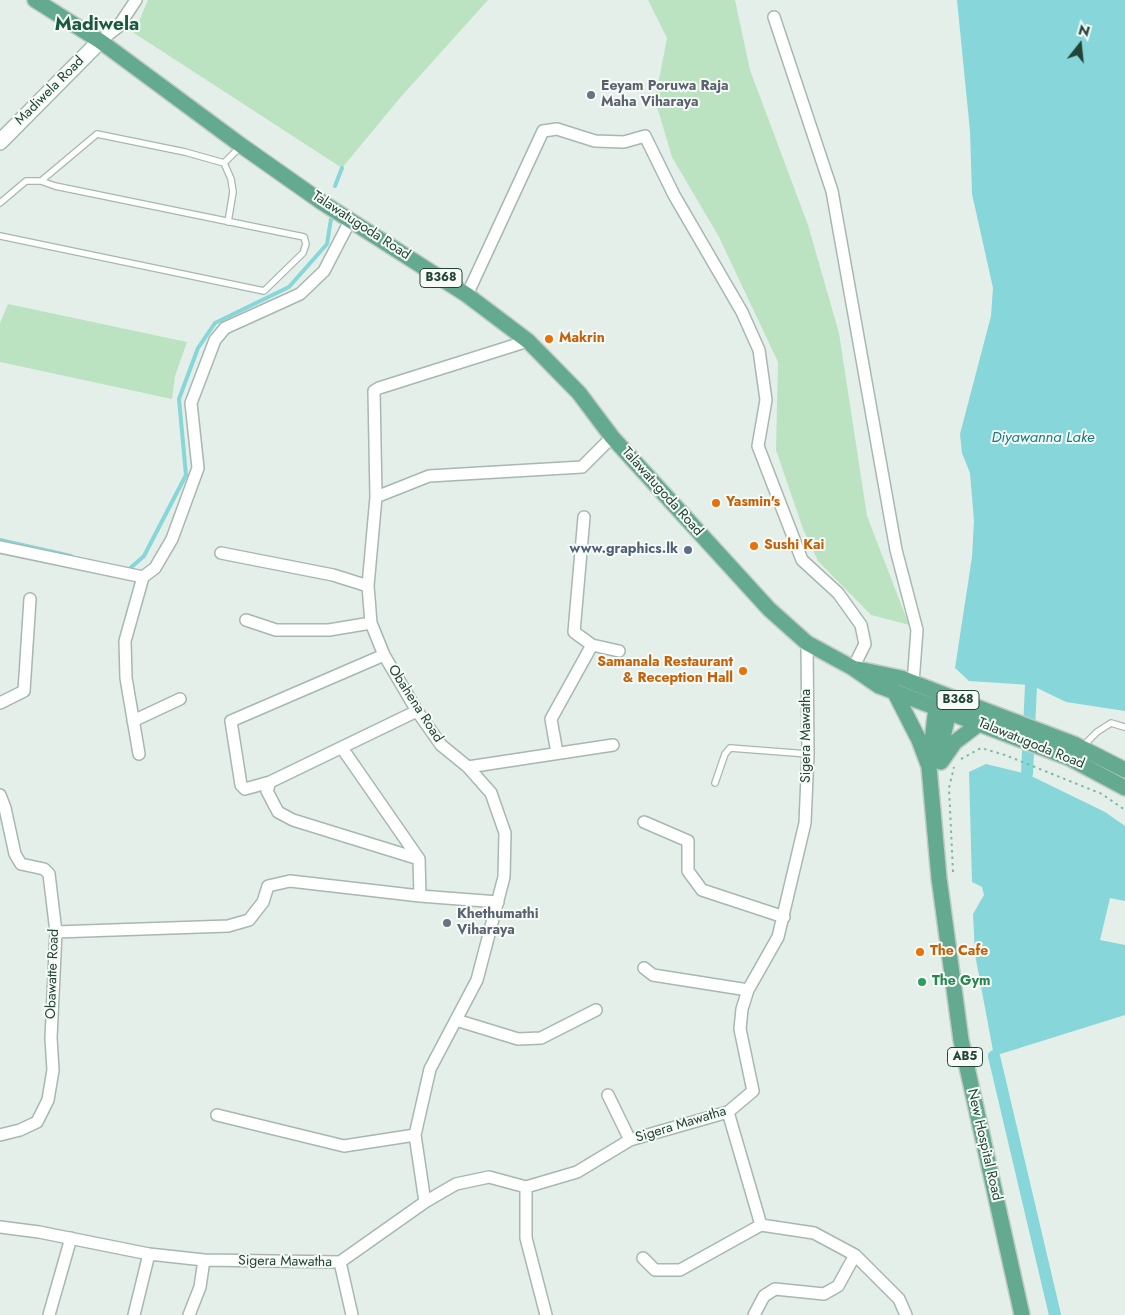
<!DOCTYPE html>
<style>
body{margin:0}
#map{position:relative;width:1125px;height:1315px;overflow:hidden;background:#e4efe9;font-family:Jost,sans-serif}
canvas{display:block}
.north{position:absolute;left:1055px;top:20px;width:50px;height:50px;-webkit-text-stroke:4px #f6fbf8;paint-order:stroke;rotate:16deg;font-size:14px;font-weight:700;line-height:20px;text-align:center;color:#214436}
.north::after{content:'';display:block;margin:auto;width:18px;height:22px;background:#214436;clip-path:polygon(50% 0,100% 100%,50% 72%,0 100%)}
</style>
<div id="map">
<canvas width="1125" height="1315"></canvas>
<div class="north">N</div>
</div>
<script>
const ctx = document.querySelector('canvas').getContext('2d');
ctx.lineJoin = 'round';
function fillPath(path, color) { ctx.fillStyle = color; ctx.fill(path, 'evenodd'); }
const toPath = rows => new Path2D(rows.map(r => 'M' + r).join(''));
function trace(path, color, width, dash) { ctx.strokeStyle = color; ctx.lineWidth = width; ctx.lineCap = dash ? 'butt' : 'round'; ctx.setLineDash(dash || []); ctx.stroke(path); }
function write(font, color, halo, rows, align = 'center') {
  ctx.font = font + ' Jost,sans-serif'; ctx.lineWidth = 4; ctx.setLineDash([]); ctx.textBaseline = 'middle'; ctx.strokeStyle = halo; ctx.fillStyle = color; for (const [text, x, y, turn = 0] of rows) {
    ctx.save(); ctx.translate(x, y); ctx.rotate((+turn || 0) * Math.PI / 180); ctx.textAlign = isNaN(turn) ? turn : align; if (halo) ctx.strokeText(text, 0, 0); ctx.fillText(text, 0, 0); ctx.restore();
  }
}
fillPath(toPath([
 [148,0,488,0,399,99,342,168,134,33],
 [648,0,735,0,750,70,808,225,839,333,867,516,909,625,871,615,818,561,803,529,776,450,778,362,719,237,672,157,655,100,667,38],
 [8,304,187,342,175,376,172,399,0,362,0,323]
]), '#bbe3c1');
fillPath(toPath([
 [957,0,1125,0,1125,711,1066,702,1031,685,969,681,955,668,972,557,974,521,970,473,962,453,960,434,991,316,993,288,972,194,970,131],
 [986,764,1027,774,1105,812,1125,826,1125,901,1110,898,1100,940,1125,945,1125,1015,994,1056,975,954,973,914,984,895,982,887,972,882,969,772]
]), '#86d6da');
trace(toPath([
 [335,186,342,168],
 [0,540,71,556],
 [126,569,128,570,144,556,186,475,179,399,198,348,215,323,289,287,327,244,331,219]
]), '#86d6da', 4);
trace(toPath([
 [1027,774,1031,685],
 [994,1056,1055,1315]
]), '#86d6da', 12);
const lane = toPath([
 [41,181,97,134,185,152,224,163],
 [0,203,26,181,41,181,55,186,304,237,306,244,303,253,264,291,0,236],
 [228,222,233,192,231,179,224,163,240,147],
 [1083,746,1097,732,1111,723,1124,727],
 [715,783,725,754,730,748,808,754]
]);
const street = toPath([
 [774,17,832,191,896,550,917,630,913,683],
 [100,41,118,27,136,0],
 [467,295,543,131,557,129,595,141,624,142,645,136,674,195,742,312,759,350,766,400,758,446,802,560,838,593,861,625,865,644,853,668],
 [376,497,429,476,582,467,612,437],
 [584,517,574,632,592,645,619,651],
 [0,547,143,577],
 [221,553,333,575,368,586],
 [246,620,276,630,329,630,371,623],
 [0,703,24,691,30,599],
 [417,711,270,782,267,791,278,812,293,820,419,859],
 [133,721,180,699],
 [342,748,419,859,420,896],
 [557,753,551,719,592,645],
 [139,754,126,678,125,641,143,577,155,568,172,539,198,468,191,403,215,340,225,328,300,294,324,271,350,221],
 [468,767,613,745],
 [270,782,245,789,241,785,231,721,384,655],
 [0,795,5,808,15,854,21,864,44,869,49,874,56,932,51,1038,53,1070,48,1100,37,1122,20,1130,0,1135],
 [644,822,688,841,688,871,702,890,784,917],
 [56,932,228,926,249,920,263,902,268,886,290,881,420,896,498,902],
 [644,968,653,975,748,990],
 [456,1020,518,1039,541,1038,596,1010],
 [608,1095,630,1140],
 [728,1112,761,1225,814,1233,855,1255,899,1299,906,1315],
 [217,1115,344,1146,415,1135],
 [526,1187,526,1238,546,1315],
 [425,1202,415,1135,430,1069,477,980,504,877,505,833,491,793,468,767,441,745,417,711,384,655,371,623,368,586,376,497,374,391,379,388,528,341],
 [0,1227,39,1232,149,1254,204,1260,340,1262,425,1202,456,1184,489,1177,526,1187,577,1172,630,1140,728,1112,753,1091,740,1029,742,1009,748,990,778,937,805,823,808,754,807,643],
 [643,1258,655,1270,680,1270,761,1225],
 [340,1262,352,1315],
 [49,1315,71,1238],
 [134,1315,149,1254],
 [189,1315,200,1287,204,1260],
 [754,1315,764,1296,775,1289,824,1294,838,1286,855,1255]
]);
const secondary = toPath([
 [0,142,100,41]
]);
const primary = toPath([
 [35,0,100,41,242,146,323,203,467,295,528,341,579,393,612,437,769,609,807,643,853,668,879,686,1069,758,1125,788],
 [858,669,901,678,987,711,1074,744,1125,770],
 [894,691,919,740,928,764],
 [940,693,936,707,929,767,939,878,961,1040,1022,1315],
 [939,755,951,702],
 [941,762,955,742,980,723]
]);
trace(lane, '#a6b8b0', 8);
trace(street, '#a6b8b0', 14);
trace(secondary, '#a1bcb0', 18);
trace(primary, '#c1cbc7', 18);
trace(toPath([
 [961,759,981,748,1005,755,1102,794,1125,810],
 [953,872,949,788,954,767]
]), '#81b7a0', 2, [2.5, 4]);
trace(lane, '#fff', 5.5);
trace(street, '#fff', 11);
trace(secondary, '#fff', 15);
trace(primary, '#64aa90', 15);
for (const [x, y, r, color] of [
 [591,95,5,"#6b7280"],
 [549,339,5,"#e8710a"],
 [716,503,5,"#e8710a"],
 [754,546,5,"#e8710a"],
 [688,550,5,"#5c6f8a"],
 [743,671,5,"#e8710a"],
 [447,923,5,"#6b7280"],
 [920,952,5,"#e8710a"],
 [922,982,5,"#2e9e5b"]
]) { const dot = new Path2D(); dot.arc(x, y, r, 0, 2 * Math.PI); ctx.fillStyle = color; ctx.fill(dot); trace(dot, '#f6fbf8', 2); }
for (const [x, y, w] of [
 [441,278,42],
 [958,700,42],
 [965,1057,35]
]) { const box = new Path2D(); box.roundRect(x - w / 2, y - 9.5, w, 19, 4); ctx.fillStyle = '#f6fbf8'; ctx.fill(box); trace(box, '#214436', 1); }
write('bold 12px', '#214436', null, [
 ["B368",441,278],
 ["B368",958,700],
 ["AB5",965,1057]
]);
write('bold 14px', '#5b616d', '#f6fbf8', [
 ["Eeyam Poruwa Raja",601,87],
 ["Maha Viharaya",601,103],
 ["Khethumathi",457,915],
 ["Viharaya",457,931]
], 'left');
write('14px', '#214436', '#f6fbf8', [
 ["Madiwela Road",50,91,-45],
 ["Talawatugoda Road",361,226,33],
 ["Talawatugoda Road",662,492,48],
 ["Obahena Road",415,704,57],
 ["Sigera Mawatha",807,736,-90],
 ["Talawatugoda Road",1031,744,22],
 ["Obawatte Road",53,974,-88],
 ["Sigera Mawatha",681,1125,-17],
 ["New Hospital Road",984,1145,77],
 ["Sigera Mawatha",285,1262,1]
]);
write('bold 14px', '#c56008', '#f6fbf8', [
 ["Makrin",559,339],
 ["Yasmin's",726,503],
 ["Sushi Kai",764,546],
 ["Samanala Restaurant",733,663,"right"],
 ["& Reception Hall",733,679,"right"],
 ["The Cafe",930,952]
], 'left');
write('bold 14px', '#4e5e75', '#f6fbf8', [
 ["www.graphics.lk",678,550]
], 'right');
write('bold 14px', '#27864d', '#f6fbf8', [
 ["The Gym",932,982]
], 'left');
write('italic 15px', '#137b82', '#f6fbf8', [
 ["Diyawanna Lake",1043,438]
]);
write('bold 19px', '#1a5942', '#f6fbf8', [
 ["Madiwela",97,25]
]);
</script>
